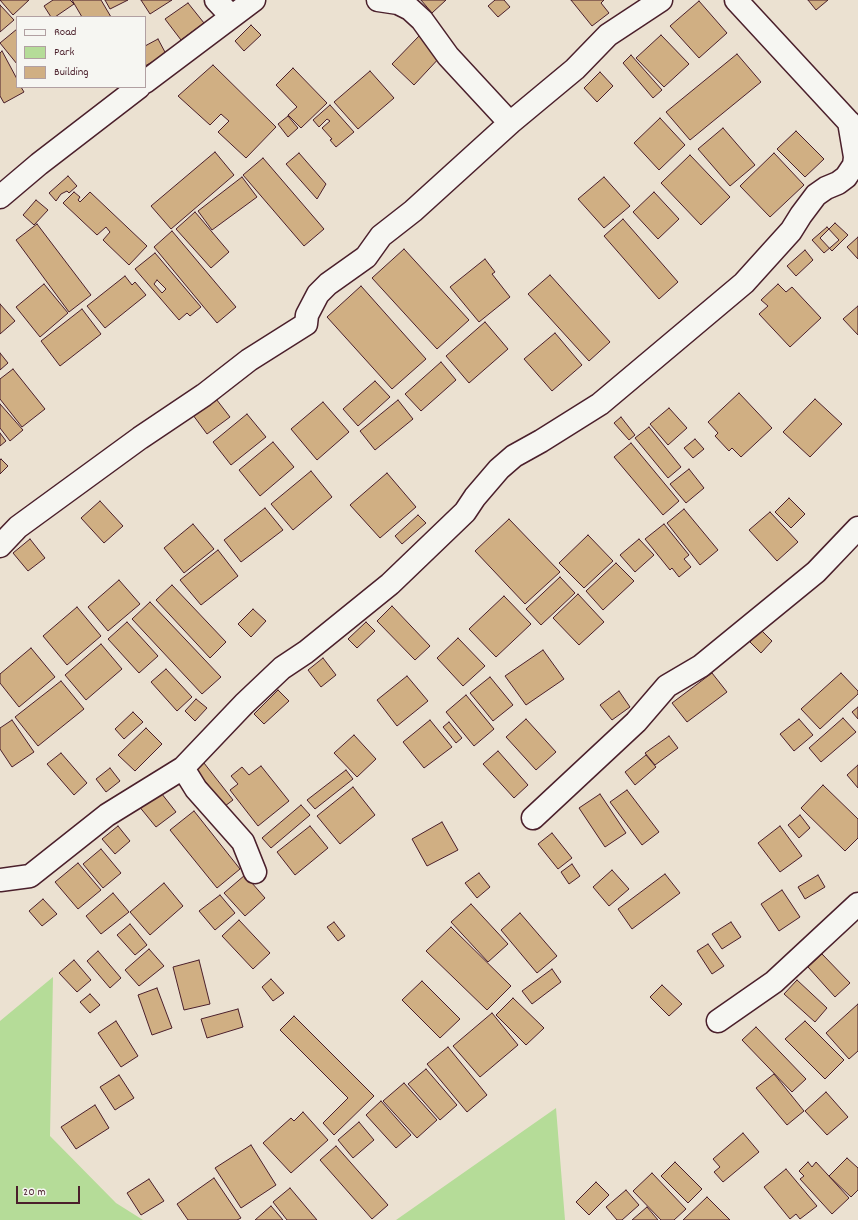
<!DOCTYPE html>
<style>
body{margin:0}
#map{position:relative;width:858px;height:1220px;overflow:hidden;background:#ebe1d1;font-family:Dekko,sans-serif}
canvas{display:block}
.legend{position:absolute;left:16px;top:16px;width:130px;height:72px;box-sizing:border-box;background:#f6f6f2;border:1px solid #b1a0a2;margin:0;padding:5px 7px;list-style:none;font-size:12px;color:#4a1f2b}
.legend li{display:flex;align-items:center;gap:8px;height:20px}
.legend b{width:20px;border:1px solid #b1a0a2}
.scale{position:absolute;left:16px;top:1186px;width:64px;height:18px;box-sizing:border-box;border:2px solid #4a1f2b;border-top:0;padding-left:5px;font-size:12px;line-height:14px;white-space:nowrap;color:#4a1f2b;-webkit-text-stroke:3px #f6f6f2;paint-order:stroke}
</style>
<div id="map">
<canvas width="858" height="1220"></canvas>
<ul class="legend">
<li><b style="height:5px;background:#f6f6f2"></b>Road</li>
<li><b style="height:11px;background:#b5dc98"></b>Park</li>
<li><b style="height:11px;background:#d0af83"></b>Building</li>
</ul>
<div class="scale">20 m</div>
</div>
<script>
const ctx = document.querySelector('canvas').getContext('2d');
ctx.lineJoin = 'round';
function fillPath(path, color) { ctx.fillStyle = color; ctx.fill(path, 'evenodd'); }
const toPath = rows => new Path2D(rows.map(r => 'M' + r).join(''));
function trace(path, color, width, dash) { ctx.strokeStyle = color; ctx.lineWidth = width; ctx.lineCap = dash ? 'butt' : 'round'; ctx.setLineDash(dash || []); ctx.stroke(path); }
fillPath(toPath([
 [53,977,50,1136,116,1203,143,1220,0,1220,0,1021],
 [556,1108,565,1220,396,1220]
]), '#b5dc98');
const building = toPath([
 [0,0,29,0,13,15,0,0],
 [53,0,70,0,74,4,55,17,51,17,44,6,53,0],
 [72,0,101,0,111,17,82,17,72,0],
 [105,0,128,0,110,9,105,0],
 [141,0,172,0,150,14,141,0],
 [421,0,446,0,432,13,421,0],
 [495,0,504,0,510,7,498,17,488,6,495,0],
 [571,0,604,0,601,3,609,13,592,26,571,0],
 [808,0,828,0,816,10,808,0],
 [699,1,727,33,699,58,670,26,699,1],
 [188,3,204,23,181,40,165,19,188,3],
 [0,5,14,20,0,32,0,5],
 [251,25,261,35,244,51,235,41,251,25],
 [17,29,17,64,0,43,17,29],
 [420,35,442,55,414,85,392,64,420,35],
 [661,35,689,64,664,87,636,58,661,35],
 [158,39,166,54,145,66,145,46,158,39],
 [2,51,17,79,17,87,21,87,24,92,4,103,0,96,0,53,2,51],
 [737,54,761,82,690,140,666,112,737,54],
 [631,55,662,90,653,98,623,63,631,55],
 [213,65,276,127,246,158,218,132,229,121,221,114,210,125,178,96,213,65],
 [293,68,327,103,301,128,288,115,297,107,276,85,293,68],
 [370,71,394,98,358,129,334,102,370,71],
 [600,72,613,86,597,102,584,88,600,72],
 [330,105,354,132,336,147,330,140,332,139,322,128,330,121,327,119,319,127,313,120,330,105],
 [288,116,298,128,288,137,278,124,288,116],
 [660,118,685,145,659,170,634,143,660,118],
 [723,128,755,165,730,186,698,149,723,128],
 [796,131,824,159,805,177,777,149,796,131],
 [215,152,234,175,171,229,151,206,215,152],
 [299,153,326,184,317,199,286,164,299,153],
 [774,153,804,185,770,217,740,186,774,153],
 [690,155,730,197,701,225,661,183,690,155],
 [263,158,324,229,304,246,243,175,263,158],
 [68,176,77,186,69,193,67,191,61,194,56,201,49,193,68,176],
 [242,177,257,197,212,230,198,211,242,177],
 [604,177,630,206,604,228,578,199,604,177],
 [74,192,80,197,78,200,80,202,90,192,147,246,129,265,103,240,110,232,106,227,97,235,63,203,74,192],
 [654,192,679,219,658,239,633,212,654,192],
 [36,200,48,210,34,225,23,215,36,200],
 [195,212,229,252,211,268,176,229,195,212],
 [623,219,678,282,659,299,604,236,623,219],
 [835,223,848,235,832,251,820,238,835,223],
 [37,224,91,295,69,312,16,240,37,224],
 [827,227,839,240,824,253,812,240,827,227],
 [172,231,236,307,217,323,154,247,172,231],
 [858,237,858,259,847,247,858,237],
 [404,249,469,320,437,349,372,278,404,249],
 [805,250,813,260,796,276,787,266,805,250],
 [155,253,201,307,190,316,187,313,179,320,135,269,155,253],
 [157,280,166,289,162,293,154,284,157,280],
 [485,259,495,272,492,274,510,297,479,322,450,287,485,259],
 [550,275,610,342,589,361,528,294,550,275],
 [125,276,132,285,135,282,146,295,105,328,87,306,125,276],
 [44,284,68,313,40,337,16,307,44,284],
 [778,284,786,292,792,287,821,318,790,347,759,314,768,306,761,300,778,284],
 [361,286,426,359,392,389,327,317,361,286],
 [0,304,15,321,0,334,0,304],
 [858,306,858,335,843,319,858,306],
 [82,309,101,334,60,366,41,341,82,309],
 [485,322,508,349,469,383,446,356,485,322],
 [555,333,582,365,552,391,524,359,555,333],
 [0,353,8,363,0,370,0,353],
 [441,362,456,380,421,411,405,394,441,362],
 [13,369,45,409,22,427,0,399,0,379,13,369],
 [375,381,390,397,358,426,343,409,375,381],
 [739,393,772,428,741,457,732,448,729,451,715,436,718,433,708,422,739,393],
 [213,395,230,417,207,434,190,411,213,395],
 [815,399,842,424,810,457,783,432,815,399],
 [398,400,413,419,375,450,360,431,398,400],
 [323,402,349,432,317,460,291,429,323,402],
 [0,404,23,430,10,441,0,428,0,404],
 [669,408,687,428,668,445,650,424,669,408],
 [247,414,266,437,231,465,213,442,247,414],
 [621,417,635,435,629,440,614,423,621,417],
 [649,427,681,467,668,478,635,438,649,427],
 [0,433,6,441,0,446,0,433],
 [695,439,704,449,693,458,684,448,695,439],
 [273,442,294,467,260,496,239,470,273,442],
 [631,443,679,501,663,515,614,457,631,443],
 [1,459,8,466,0,474,0,460,1,459],
 [689,469,704,488,686,503,670,484,689,469],
 [311,471,332,497,293,530,271,504,311,471],
 [387,473,416,507,380,538,350,505,387,473],
 [789,498,805,514,791,528,775,512,789,498],
 [100,501,123,526,104,543,81,518,100,501],
 [265,508,283,530,241,562,224,540,265,508],
 [684,509,718,550,700,565,667,523,684,509],
 [770,512,798,542,777,561,749,530,770,512],
 [418,515,426,523,402,544,395,536,418,515],
 [509,519,560,572,525,604,475,551,509,519],
 [193,524,214,549,184,573,164,548,193,524],
 [664,524,689,555,684,559,691,567,679,577,672,568,670,570,645,539,664,524],
 [588,535,613,561,584,588,559,563,588,535],
 [30,539,45,558,28,571,13,553,30,539],
 [639,539,654,555,635,572,620,555,639,539],
 [218,550,238,576,201,605,180,580,218,550],
 [616,563,634,581,603,610,586,591,616,563],
 [560,577,575,593,541,625,526,609,560,577],
 [119,580,140,604,108,631,88,607,119,580],
 [172,585,226,642,210,658,156,600,172,585],
 [578,594,604,622,579,645,553,618,578,594],
 [504,596,531,624,496,657,469,629,504,596],
 [150,602,221,677,202,694,132,619,150,602],
 [392,606,430,646,415,660,377,621,392,606],
 [77,607,101,636,67,665,43,636,77,607],
 [253,609,266,621,251,637,238,624,253,609],
 [127,622,158,656,139,673,108,639,127,622],
 [366,622,375,631,357,648,348,639,366,622],
 [761,630,772,641,761,653,750,642,761,630],
 [458,638,485,666,463,686,437,658,458,638],
 [101,644,122,669,86,700,65,675,101,644],
 [31,648,55,677,19,707,0,683,0,674,31,648],
 [543,650,564,679,526,705,505,676,543,650],
 [323,658,336,675,321,687,308,670,323,658],
 [166,669,192,697,177,711,151,682,166,669],
 [712,673,727,692,687,722,672,703,712,673],
 [841,673,858,691,858,694,820,729,801,709,841,673],
 [407,676,428,701,397,726,377,700,407,676],
 [490,677,513,705,493,721,470,693,490,677],
 [61,681,84,709,38,746,15,717,61,681],
 [278,690,289,701,264,724,254,714,278,690],
 [619,691,630,707,612,720,600,705,619,691],
 [466,695,494,729,474,746,446,712,466,695],
 [196,699,207,708,195,721,185,711,196,699],
 [858,707,858,719,852,712,858,707],
 [133,712,143,722,124,739,115,729,133,712],
 [843,718,856,732,821,762,809,748,843,718],
 [526,719,556,752,536,770,506,737,526,719],
 [799,719,813,735,794,751,780,734,799,719],
 [12,720,34,752,12,767,0,749,0,728,12,720],
 [430,720,452,747,424,768,403,742,430,720],
 [449,722,462,738,456,743,443,727,449,722],
 [146,728,162,744,135,771,118,755,146,728],
 [354,735,376,759,357,777,334,753,354,735],
 [669,736,678,748,655,765,645,753,669,736],
 [498,751,528,785,514,798,483,764,498,751],
 [61,753,87,783,74,795,47,764,61,753],
 [646,755,656,767,635,785,625,772,646,755],
 [204,763,233,800,225,806,196,770,204,763],
 [858,765,858,788,847,775,858,765],
 [261,766,289,801,258,826,230,790,238,784,231,776,242,767,249,775,261,766],
 [110,768,120,781,106,792,96,779,110,768],
 [346,770,353,779,315,809,307,800,346,770],
 [823,785,858,819,858,838,845,851,801,808,823,785],
 [353,787,375,815,340,844,317,816,353,787],
 [158,789,176,812,156,827,138,805,158,789],
 [627,790,659,832,642,845,610,802,627,790],
 [600,794,626,833,605,847,579,808,600,794],
 [301,805,310,815,271,848,262,838,301,805],
 [194,811,240,869,217,888,170,830,194,811],
 [800,815,810,828,799,838,788,825,800,815],
 [442,822,458,850,427,866,412,839,442,822],
 [118,826,130,841,115,854,102,839,118,826],
 [310,826,328,848,295,875,277,852,310,826],
 [780,826,802,856,780,872,758,843,780,826],
 [552,833,572,858,558,869,538,844,552,833],
 [101,849,121,873,103,888,83,864,101,849],
 [78,863,101,890,78,909,55,882,78,863],
 [572,864,580,876,569,884,561,872,572,864],
 [612,870,629,889,609,906,593,887,612,870],
 [479,873,490,887,477,898,465,883,479,873],
 [665,874,680,893,632,929,618,909,665,874],
 [245,875,265,898,245,916,224,893,245,875],
 [818,875,825,887,805,899,798,887,818,875],
 [164,883,183,906,150,935,130,912,164,883],
 [782,890,800,917,779,931,761,904,782,890],
 [113,893,129,912,101,934,86,916,113,893],
 [220,895,235,913,215,930,199,911,220,895],
 [43,899,57,914,42,926,29,911,43,899],
 [471,904,508,944,488,962,451,922,471,904],
 [520,913,557,956,537,973,501,930,520,913],
 [239,920,270,953,253,969,222,936,239,920],
 [334,922,345,936,338,941,327,927,334,922],
 [731,922,741,937,722,949,712,934,731,922],
 [130,924,147,945,135,955,117,935,130,924],
 [451,927,511,986,487,1010,426,951,451,927],
 [708,944,724,966,712,974,697,951,708,944],
 [149,949,164,966,139,986,125,970,149,949],
 [98,951,121,978,110,988,87,961,98,951],
 [822,954,850,983,835,997,808,967,822,954],
 [74,960,91,980,77,992,59,973,74,960],
 [199,960,210,1004,184,1010,173,967,199,960],
 [552,969,561,982,532,1004,522,991,552,969],
 [271,979,284,993,273,1001,262,987,271,979],
 [797,980,827,1008,815,1022,784,994,797,980],
 [422,981,460,1019,440,1038,402,1000,422,981],
 [662,985,682,1004,669,1016,650,997,662,985],
 [157,988,172,1028,152,1035,138,995,157,988],
 [90,994,100,1005,90,1013,80,1002,90,994],
 [513,998,544,1028,526,1045,496,1015,513,998],
 [858,1004,858,1051,849,1059,826,1033,858,1004],
 [238,1009,243,1027,207,1038,201,1019,238,1009],
 [492,1013,518,1045,480,1077,453,1046,492,1013],
 [294,1016,374,1096,334,1135,323,1123,348,1098,280,1030,294,1016],
 [116,1021,138,1056,121,1067,98,1033,116,1021],
 [805,1021,844,1060,825,1079,785,1039,805,1021],
 [756,1027,806,1079,792,1092,742,1040,756,1027],
 [448,1047,487,1095,467,1112,427,1064,448,1047],
 [426,1069,457,1105,440,1120,408,1084,426,1069],
 [774,1074,804,1111,787,1125,756,1088,774,1074],
 [119,1075,134,1098,115,1110,100,1087,119,1075],
 [404,1083,437,1120,417,1138,383,1101,404,1083],
 [826,1092,848,1117,827,1135,805,1111,826,1092],
 [381,1101,411,1135,396,1148,366,1115,381,1101],
 [95,1105,109,1128,76,1149,61,1127,95,1105],
 [303,1112,328,1140,291,1173,263,1143,291,1118,294,1121,303,1112],
 [359,1122,374,1140,353,1158,338,1140,359,1122],
 [743,1133,759,1152,723,1182,714,1172,720,1167,713,1159,743,1133],
 [251,1145,276,1185,241,1208,215,1168,251,1145],
 [336,1146,388,1205,372,1219,320,1160,336,1146],
 [847,1158,858,1168,858,1190,851,1197,829,1176,847,1158],
 [675,1162,702,1189,688,1203,661,1176,675,1162],
 [808,1162,812,1167,816,1162,849,1198,832,1214,800,1179,804,1176,799,1171,808,1162],
 [786,1169,817,1206,800,1219,796,1214,790,1219,764,1187,786,1169],
 [652,1173,686,1209,674,1220,661,1220,633,1191,652,1173],
 [214,1178,241,1218,237,1220,188,1220,177,1204,214,1178],
 [149,1179,164,1201,141,1215,127,1193,149,1179],
 [596,1182,609,1195,589,1215,576,1202,596,1182],
 [290,1188,317,1220,287,1220,273,1202,290,1188],
 [626,1190,639,1205,622,1220,617,1220,606,1207,626,1190],
 [707,1197,730,1220,683,1220,707,1197],
 [271,1206,283,1220,255,1220,271,1206],
 [647,1207,658,1220,632,1220,647,1207]
]);
fillPath(building, '#d0af83');
trace(building, '#4a1f2b', 1);
const minor = toPath([
 [216,0,231,16],
 [378,0,398,3,410,9,422,20,448,56,510,123],
 [736,0,858,132],
 [145,82,254,0],
 [0,197,39,164,139,87],
 [0,546,18,527,140,438,204,395,249,360,306,324,307,315,318,294,328,284,366,257,381,236,413,211,510,123,575,69,608,35,661,0],
 [183,768,196,789,243,842,255,872],
 [533,818,636,722,667,686,701,666,816,572,858,528],
 [0,880,30,876,107,815,183,768,244,704,282,668,306,652,390,584,465,512,475,497,499,469,514,456,541,441,600,404,744,283,791,231,801,215,816,195,826,188,838,183,846,177,854,165,855,157,849,122],
 [718,1021,774,982,858,904]
]);
trace(minor, '#4a1f2b', 25);
trace(minor, '#f6f6f2', 22);
</script>
